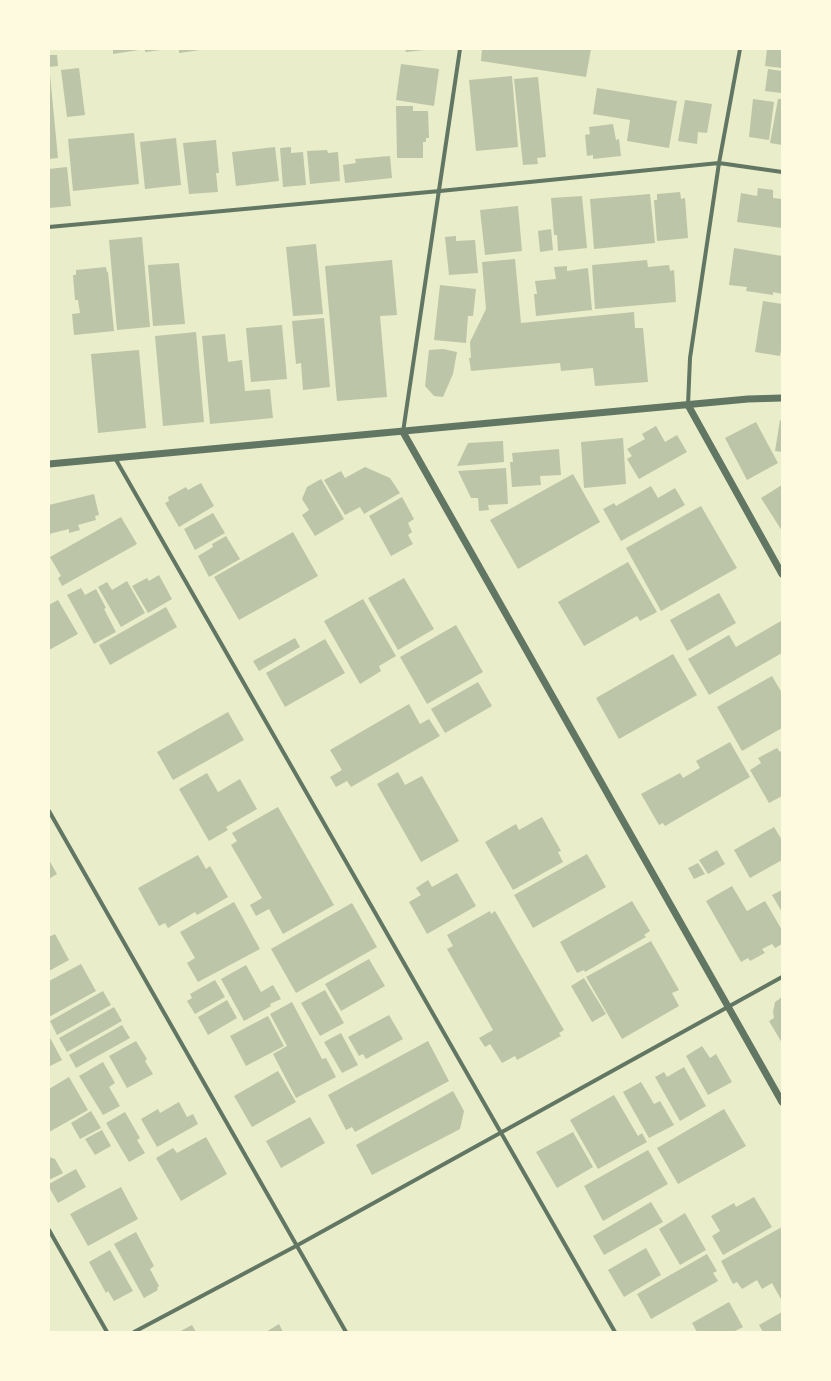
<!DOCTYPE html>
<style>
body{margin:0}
#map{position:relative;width:831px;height:1381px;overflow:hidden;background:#e9edc9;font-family:Rubik,sans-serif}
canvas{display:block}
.frame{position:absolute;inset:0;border:50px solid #fefae0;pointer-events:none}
</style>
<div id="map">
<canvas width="831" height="1381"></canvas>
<div class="frame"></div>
</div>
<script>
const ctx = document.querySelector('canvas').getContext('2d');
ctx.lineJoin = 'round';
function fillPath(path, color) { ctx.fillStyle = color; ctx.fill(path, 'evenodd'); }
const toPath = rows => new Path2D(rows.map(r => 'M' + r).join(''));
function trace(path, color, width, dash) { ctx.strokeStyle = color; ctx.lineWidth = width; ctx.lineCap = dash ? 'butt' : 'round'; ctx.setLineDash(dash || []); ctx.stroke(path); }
fillPath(toPath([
 [113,49,139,49,139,50,113,54],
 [145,49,161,49,161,50,145,52],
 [179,49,200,49,200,50,179,53],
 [405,49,424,49,424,50,406,52],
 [482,49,591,49,586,77,481,61],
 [767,49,782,49,782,68,765,66],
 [49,55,57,55,58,66,49,67],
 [401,64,439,69,434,106,396,100],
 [79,68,85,115,67,117,61,70],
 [768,69,782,71,782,93,765,91],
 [49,75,50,75,58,158,49,159],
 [512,76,518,147,476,151,469,80],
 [538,77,546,157,537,158,538,164,523,165,514,79],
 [597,88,677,101,669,148,627,141,630,120,593,114],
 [753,99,774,102,769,140,749,137],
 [778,99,782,99,782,145,770,143],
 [685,100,712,104,707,133,698,132,697,144,678,141],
 [396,106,413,106,413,111,428,111,429,138,426,138,426,142,423,142,423,158,397,158],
 [613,124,616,140,619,139,621,156,593,159,593,155,587,156,585,135,590,134,589,127],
 [134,133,139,184,73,191,68,139],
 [176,138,181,185,145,189,140,142],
 [216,140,219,173,216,173,218,192,189,194,183,143],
 [275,147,279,181,236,186,232,152],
 [291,147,291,153,303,152,306,185,283,187,280,148],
 [327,150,328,153,338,152,340,181,310,184,307,151],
 [390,156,392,178,345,183,343,165,356,163,355,159],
 [67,167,71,206,49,208,49,169],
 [758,188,773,190,773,198,782,199,782,228,737,222,741,193,757,196],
 [680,192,681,199,685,198,688,238,657,241,654,200,657,200,657,194],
 [650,194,655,243,594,249,590,199],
 [582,196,587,248,558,251,557,235,554,235,551,198],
 [518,206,522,251,485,255,480,210],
 [551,229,553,250,540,252,538,231],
 [456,236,456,241,475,240,478,273,449,275,445,237],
 [142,237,150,327,117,330,109,240],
 [316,244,323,314,293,316,286,247],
 [734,248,782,256,782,294,773,292,773,295,746,291,747,287,729,285],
 [515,259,521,323,634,312,635,328,643,328,648,382,595,386,593,368,561,371,560,363,471,371,469,358,471,358,470,342,486,309,482,262],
 [392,260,397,315,380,316,387,397,337,401,325,266],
 [647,260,648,267,669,265,670,271,674,270,676,302,595,309,592,265],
 [179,263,185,324,153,326,148,265],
 [567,266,567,271,588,268,592,310,536,316,534,294,537,294,535,281,556,279,554,267],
 [106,267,107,272,108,272,114,331,74,335,72,314,80,313,78,300,75,300,73,275,76,275,76,270],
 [440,285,476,289,473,316,468,316,466,343,434,340],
 [763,301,782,304,782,344,780,356,755,352],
 [324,318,330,387,303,390,301,363,296,364,292,321],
 [282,325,287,379,251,382,246,328],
 [196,332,204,422,163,426,155,336],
 [225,334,228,362,242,360,245,391,270,389,273,418,210,424,202,336],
 [443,349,457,352,453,374,443,397,434,396,425,386,429,350],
 [139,350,146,428,98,433,91,354],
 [780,420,782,420,782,452,775,451],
 [756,422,778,463,747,480,725,438],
 [656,426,665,442,677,435,687,452,639,479,627,459,632,456,627,449,645,439,642,434],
 [623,438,626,484,584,488,581,442],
 [503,441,504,462,457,466,468,443],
 [559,449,561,475,540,476,541,485,512,487,510,462,513,462,512,453],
 [365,467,390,478,400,493,364,514,360,507,345,515,324,480,341,471,345,478],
 [506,468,508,504,488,505,489,510,479,511,478,498,471,498,458,471],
 [573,474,600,522,518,569,490,520],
 [321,479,344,519,315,536,302,515,309,510,302,499,307,487],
 [201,483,214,506,179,527,165,503,169,501,168,497,186,487,188,490],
 [782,485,782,531,761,498],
 [651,486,658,498,675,488,685,505,621,541,603,509,614,503,616,506],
 [94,494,99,515,95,516,96,520,78,525,80,530,69,533,69,529,49,534,49,505],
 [402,497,414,519,408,523,412,532,408,535,413,544,391,556,369,516],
 [701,506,737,568,661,611,626,548],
 [213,513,225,533,195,550,184,529],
 [121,517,137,544,62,586,58,578,61,576,50,557],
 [293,532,318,576,239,620,214,577],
 [226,536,240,559,209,577,198,556,213,547,212,544],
 [628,562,657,612,640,621,637,616,584,646,558,602],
 [159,575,172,599,148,613,132,586,147,578,149,581],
 [404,578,434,629,398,650,368,598],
 [127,581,145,613,121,627,98,587,107,582,112,590],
 [81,588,85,595,96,589,106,608,104,609,116,632,94,644,67,595],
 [719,593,736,623,687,651,670,620],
 [363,599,396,656,379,666,381,671,360,684,324,621],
 [58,600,78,634,49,650,49,605],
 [166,607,177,627,110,665,99,645],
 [781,621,782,623,782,653,709,695,688,659,729,635,736,647],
 [456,625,483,672,427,704,400,657],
 [295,638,300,647,259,671,253,661],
 [325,639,345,673,285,707,266,673],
 [673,654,697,695,619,739,596,698],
 [772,676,782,693,782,728,742,751,717,707],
 [478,682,492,706,445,733,431,709],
 [409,704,420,724,429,719,440,736,351,787,347,781,336,787,330,777,342,770,330,750],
 [228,712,244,740,173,780,157,752],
 [730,742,750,777,665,826,663,823,659,825,641,794,680,773,683,778,700,768,696,761],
 [777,748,780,752,782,750,782,796,769,803,750,770,761,763,758,758],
 [398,772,405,785,422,776,459,841,421,862,377,784],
 [207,773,218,792,240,779,257,809,226,827,228,830,209,841,179,789],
 [278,807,334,905,283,934,269,909,256,916,250,905,262,898,231,845,237,841,232,833],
 [542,817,561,851,558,852,563,862,513,890,485,842,516,824,519,830],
 [774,827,782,840,782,860,750,878,734,850],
 [717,850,725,864,708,874,699,860],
 [587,854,606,887,533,928,514,895],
 [198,855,206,869,210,866,228,897,197,915,195,912,168,928,165,923,159,926,138,888],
 [49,860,57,874,49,879],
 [698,863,705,874,694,879,688,868],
 [457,873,476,906,427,934,409,902,421,895,416,888,428,880,432,887],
 [732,886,747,911,765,901,782,930,782,944,775,948,772,944,762,949,765,953,750,961,748,958,741,962,706,901],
 [782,890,782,912,772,895],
 [632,901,650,931,644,935,646,937,585,972,584,970,577,973,560,942],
 [234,902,260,949,198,982,187,963,195,958,180,932],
 [352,903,377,947,296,993,271,949],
 [490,911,491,914,495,911,564,1030,559,1033,561,1036,517,1060,515,1056,502,1063,490,1044,485,1047,479,1038,493,1030,447,949,453,946,447,935],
 [55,934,69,960,49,971,49,937],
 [651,941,679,990,672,993,679,1006,622,1039,586,977],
 [369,959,385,986,341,1011,325,984],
 [81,964,96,991,49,1017,49,981],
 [246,965,261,992,273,985,281,999,270,1004,271,1006,244,1021,221,979],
 [584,978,606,1014,592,1022,571,986],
 [215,980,225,997,195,1014,187,1001,192,998,190,994],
 [325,990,344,1023,320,1036,301,1003],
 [103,991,111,1005,57,1035,50,1021],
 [782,997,782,1043,769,1021,774,1018,773,1012,775,1002],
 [227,1000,237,1018,208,1035,198,1017],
 [292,1002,322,1059,326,1058,336,1077,296,1098,273,1054,287,1046,270,1014],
 [114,1007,122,1021,67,1052,59,1038],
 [389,1015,403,1039,366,1059,363,1054,359,1056,348,1037],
 [268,1016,284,1046,246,1066,230,1036],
 [122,1025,130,1038,76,1068,69,1055],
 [341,1033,358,1065,342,1073,324,1042],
 [49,1036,62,1060,50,1066,49,1065],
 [136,1041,147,1059,145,1061,153,1074,127,1088,109,1056],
 [428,1041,449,1081,355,1132,352,1127,346,1130,328,1095],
 [702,1046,710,1058,716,1054,732,1082,708,1095,686,1056],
 [103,1062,115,1083,109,1087,120,1106,103,1115,79,1076],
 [684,1067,706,1106,680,1121,655,1077,664,1072,667,1077],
 [278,1071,296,1102,252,1127,234,1096],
 [69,1077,88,1110,49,1132,49,1089],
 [641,1082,654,1104,660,1101,674,1125,649,1138,623,1092],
 [453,1091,464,1111,460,1129,372,1175,356,1145],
 [614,1095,638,1136,642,1133,647,1142,598,1169,570,1120],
 [179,1102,187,1117,193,1114,198,1124,157,1147,141,1119,158,1109,160,1113],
 [724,1109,746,1146,678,1184,657,1148],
 [91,1111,101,1128,80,1139,71,1123],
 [125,1112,140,1138,137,1140,145,1153,129,1162,106,1123],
 [310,1117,325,1143,281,1168,266,1141],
 [102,1130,111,1146,95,1155,85,1139],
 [573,1132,593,1167,557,1188,536,1152],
 [206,1137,227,1174,181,1201,156,1158,173,1148,177,1153],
 [648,1150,668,1184,603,1221,584,1186],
 [49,1157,55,1159,63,1173,49,1180],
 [76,1169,86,1187,58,1203,49,1187,49,1184],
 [121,1187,138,1219,88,1246,70,1214],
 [754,1197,772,1227,723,1255,712,1236,720,1231,711,1216,734,1203,736,1207],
 [651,1202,663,1222,604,1255,593,1236],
 [685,1213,706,1250,680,1265,659,1229],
 [782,1227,782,1301,772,1283,762,1289,757,1280,742,1289,737,1282,733,1284,721,1261],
 [136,1232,154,1266,150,1269,159,1286,157,1288,158,1290,144,1298,114,1244],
 [646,1248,661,1275,624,1297,608,1270],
 [110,1250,133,1291,114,1301,108,1291,106,1293,89,1262],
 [707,1254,717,1271,713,1273,718,1281,651,1319,637,1294],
 [729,1302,743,1327,733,1332,697,1332,692,1323],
 [782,1312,782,1332,763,1332,759,1325],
 [279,1324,283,1332,266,1332],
 [192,1325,196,1332,179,1332]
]), '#bcc5a7');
trace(toPath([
 [49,227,440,191,719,163,782,172],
 [688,405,690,358,719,163,740,49],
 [403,432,460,49],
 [115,458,615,1332],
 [49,811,346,1332],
 [49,1230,107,1332],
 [134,1332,296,1246,782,977]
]), '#617663', 4);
trace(toPath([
 [688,405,782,574],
 [403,432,782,1102],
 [49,464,748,399,782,398]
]), '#617663', 7);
</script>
